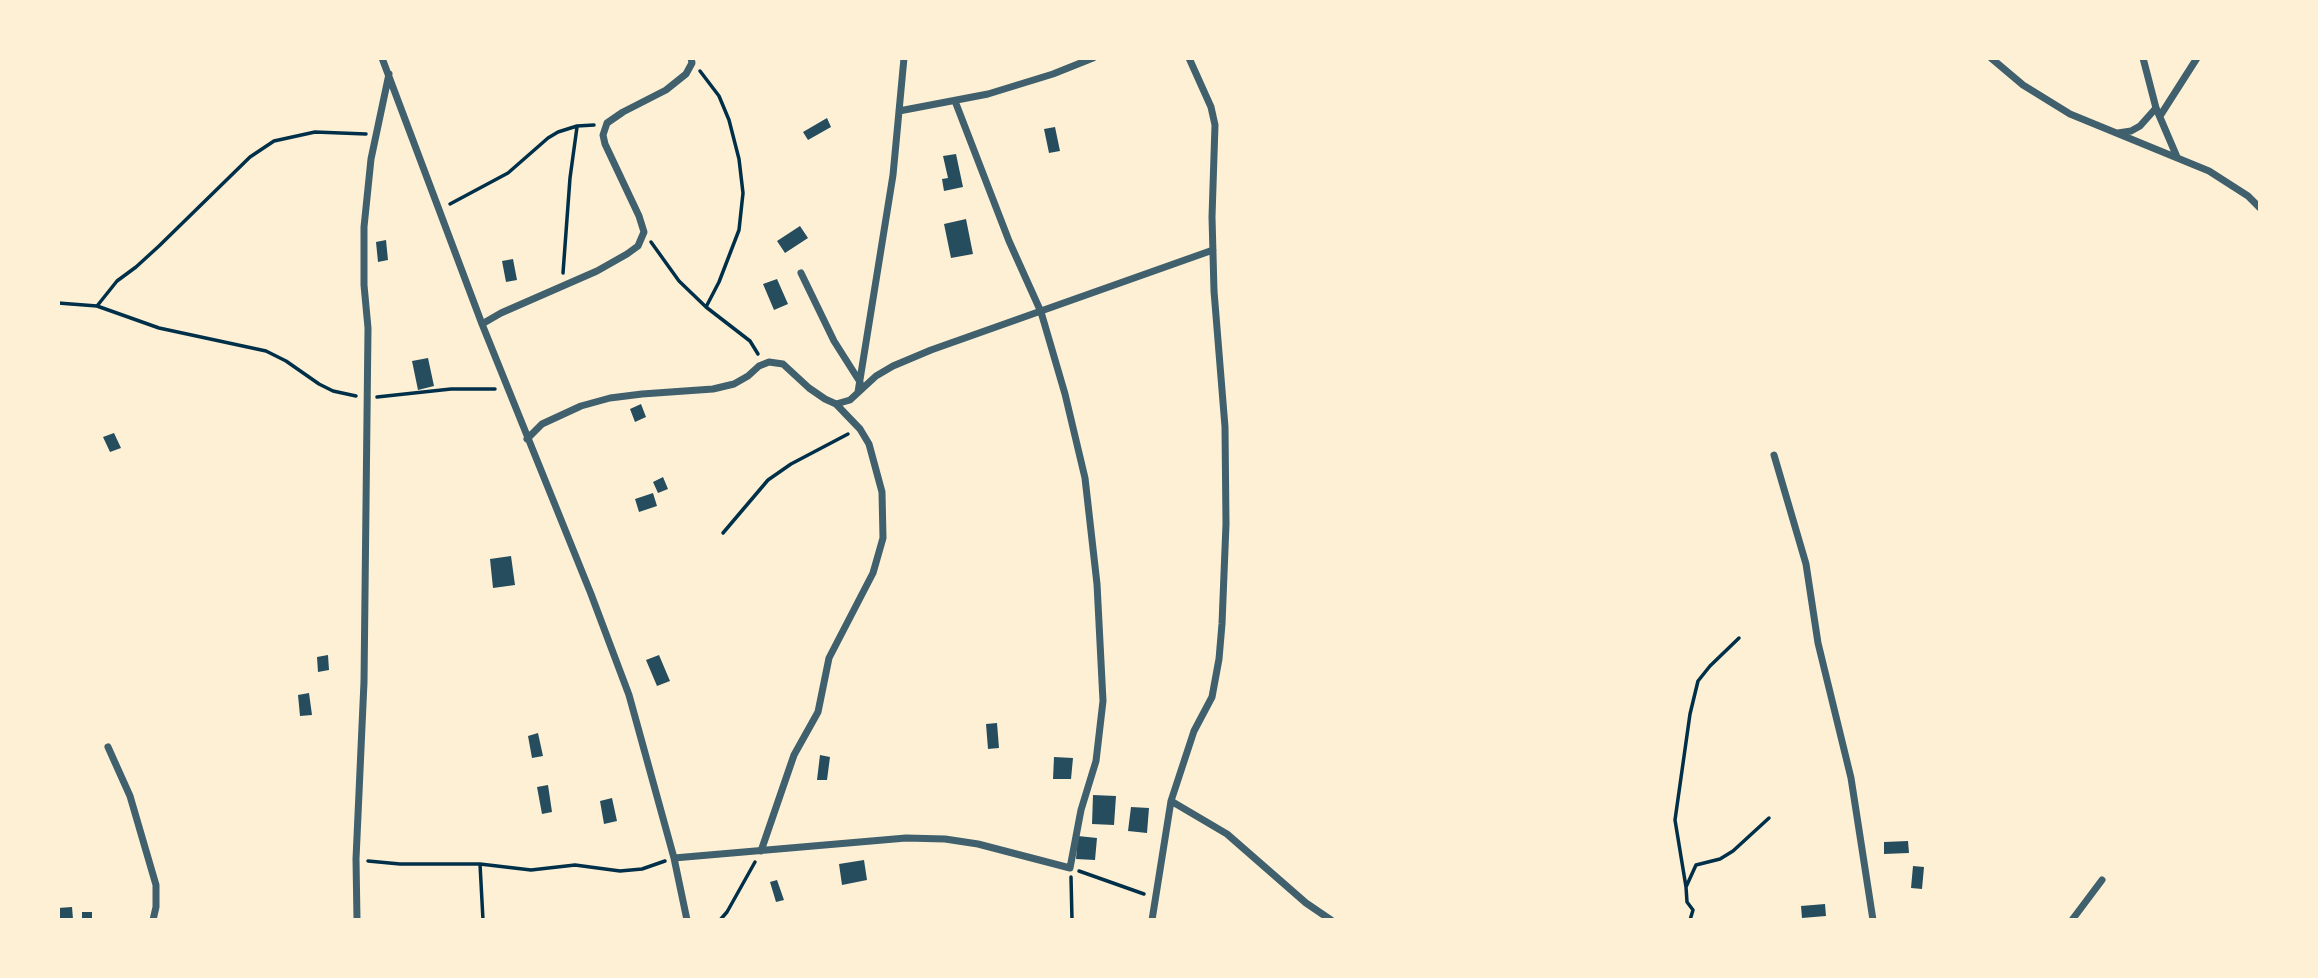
<!DOCTYPE html>
<style>
body{margin:0}
#map{position:relative;width:2318px;height:978px;overflow:hidden;background:#fdf0d5;font-family:Commissioner,sans-serif}
canvas{display:block}
.frame{position:absolute;inset:0;border:60px solid #fdf0d5;pointer-events:none}
</style>
<div id="map">
<canvas width="2318" height="978"></canvas>
<div class="frame"></div>
</div>
<script>
const ctx = document.querySelector('canvas').getContext('2d');
ctx.lineJoin = 'round';
function fillPath(path, color) { ctx.fillStyle = color; ctx.fill(path, 'evenodd'); }
const toPath = rows => new Path2D(rows.map(r => 'M' + r).join(''));
function trace(path, color, width, dash) { ctx.strokeStyle = color; ctx.lineWidth = width; ctx.lineCap = dash ? 'butt' : 'round'; ctx.setLineDash(dash || []); ctx.stroke(path); }
fillPath(toPath([
 [827,118,831,127,808,140,803,132],
 [1055,127,1060,151,1049,153,1044,129],
 [956,154,963,187,944,191,942,179,948,178,943,156],
 [966,219,973,254,951,258,944,224],
 [800,226,808,238,785,253,777,241],
 [386,240,388,260,378,262,376,242],
 [513,259,517,280,506,282,502,261],
 [777,279,788,304,774,310,763,284],
 [428,358,434,386,418,390,412,361],
 [641,404,646,417,635,422,630,409],
 [114,433,121,448,110,452,103,437],
 [663,477,668,489,658,493,653,482],
 [653,493,657,506,639,512,635,499],
 [511,556,515,585,493,588,490,559],
 [328,655,329,670,318,672,317,657],
 [659,655,670,681,657,686,646,660],
 [309,693,312,715,300,716,298,695],
 [997,723,999,748,988,749,986,724],
 [538,733,543,756,532,758,528,736],
 [820,755,830,757,827,780,817,780],
 [1054,757,1073,758,1071,779,1053,779],
 [548,785,552,812,542,814,537,787],
 [1093,795,1116,796,1114,825,1092,824],
 [612,798,617,821,604,824,600,801],
 [1131,807,1149,808,1147,833,1128,831],
 [1078,836,1097,838,1095,860,1076,859],
 [1908,841,1909,853,1884,854,1884,842],
 [864,860,867,880,842,885,839,864],
 [1913,866,1924,867,1922,889,1911,888],
 [777,880,784,900,776,902,770,882],
 [1825,904,1826,916,1802,918,1801,906],
 [72,907,73,919,58,919,58,908],
 [82,912,92,912,92,920,82,920]
]), '#264d5e');
trace(toPath([
 [700,71,719,96,729,120,739,159,743,193,739,230,719,282,706,307],
 [450,204,508,173,548,138,558,132,577,126,594,125],
 [651,242,679,281,706,307,750,341,758,354],
 [563,273,570,178,577,127],
 [58,303,97,306,159,328,266,351,286,361,319,384,333,391,356,396],
 [97,306,117,281,136,267,159,246,250,157,274,141,315,132,366,134],
 [377,397,451,389,495,389],
 [723,533,768,480,791,464,848,434],
 [368,861,400,864,480,864,531,870,575,865,620,871,642,869,665,861],
 [480,864,483,920],
 [1079,871,1144,894],
 [1071,877,1072,920],
 [1686,887,1675,820,1690,714,1698,681,1710,666,1739,638],
 [720,920,727,912,755,862],
 [1690,920,1693,910,1687,902,1686,887,1696,865,1720,859,1733,851,1769,818]
]), '#003049', 3.5);
trace(toPath([
 [382,58,482,324,591,594,629,695,674,858,687,920],
 [1991,58,2023,85,2070,114,2209,171,2248,196,2260,208],
 [2143,58,2156,108,2177,157],
 [899,111,988,94,1053,74,1093,58],
 [2160,116,2197,58],
 [2118,133,2131,131,2140,126,2156,108],
 [801,273,834,341,860,382],
 [482,324,501,313,597,271,627,254,638,246,644,232,639,216,605,144,603,135,607,123,623,112,666,90,686,74,692,63,691,58],
 [858,392,893,175,904,58],
 [527,439,542,424,581,406,610,398,642,394,713,389,734,384,748,376,759,366,769,362,783,364,809,388,825,399,836,404,850,400,876,376,893,366,931,350,1213,250],
 [1774,455,1806,564,1818,643,1851,778,1873,920],
 [108,747,130,796,156,885,156,907,153,920],
 [1171,801,1227,834,1306,903,1331,920],
 [761,851,794,755,818,712,829,658,873,573,883,538,882,492,869,444,860,429,836,404],
 [674,858,906,838,945,839,978,844,1070,868,1081,810,1096,761,1103,701,1097,584,1085,478,1065,394,1041,312,1009,241,955,101],
 [357,920,356,859,364,682,368,328,364,285,364,227,371,159,389,74],
 [1152,920,1171,801,1194,731,1212,697,1219,659,1222,624,1226,524,1225,427,1214,291,1212,217,1215,125,1211,107,1189,58],
 [2072,920,2102,880]
]), '#3f606c', 7);
</script>
